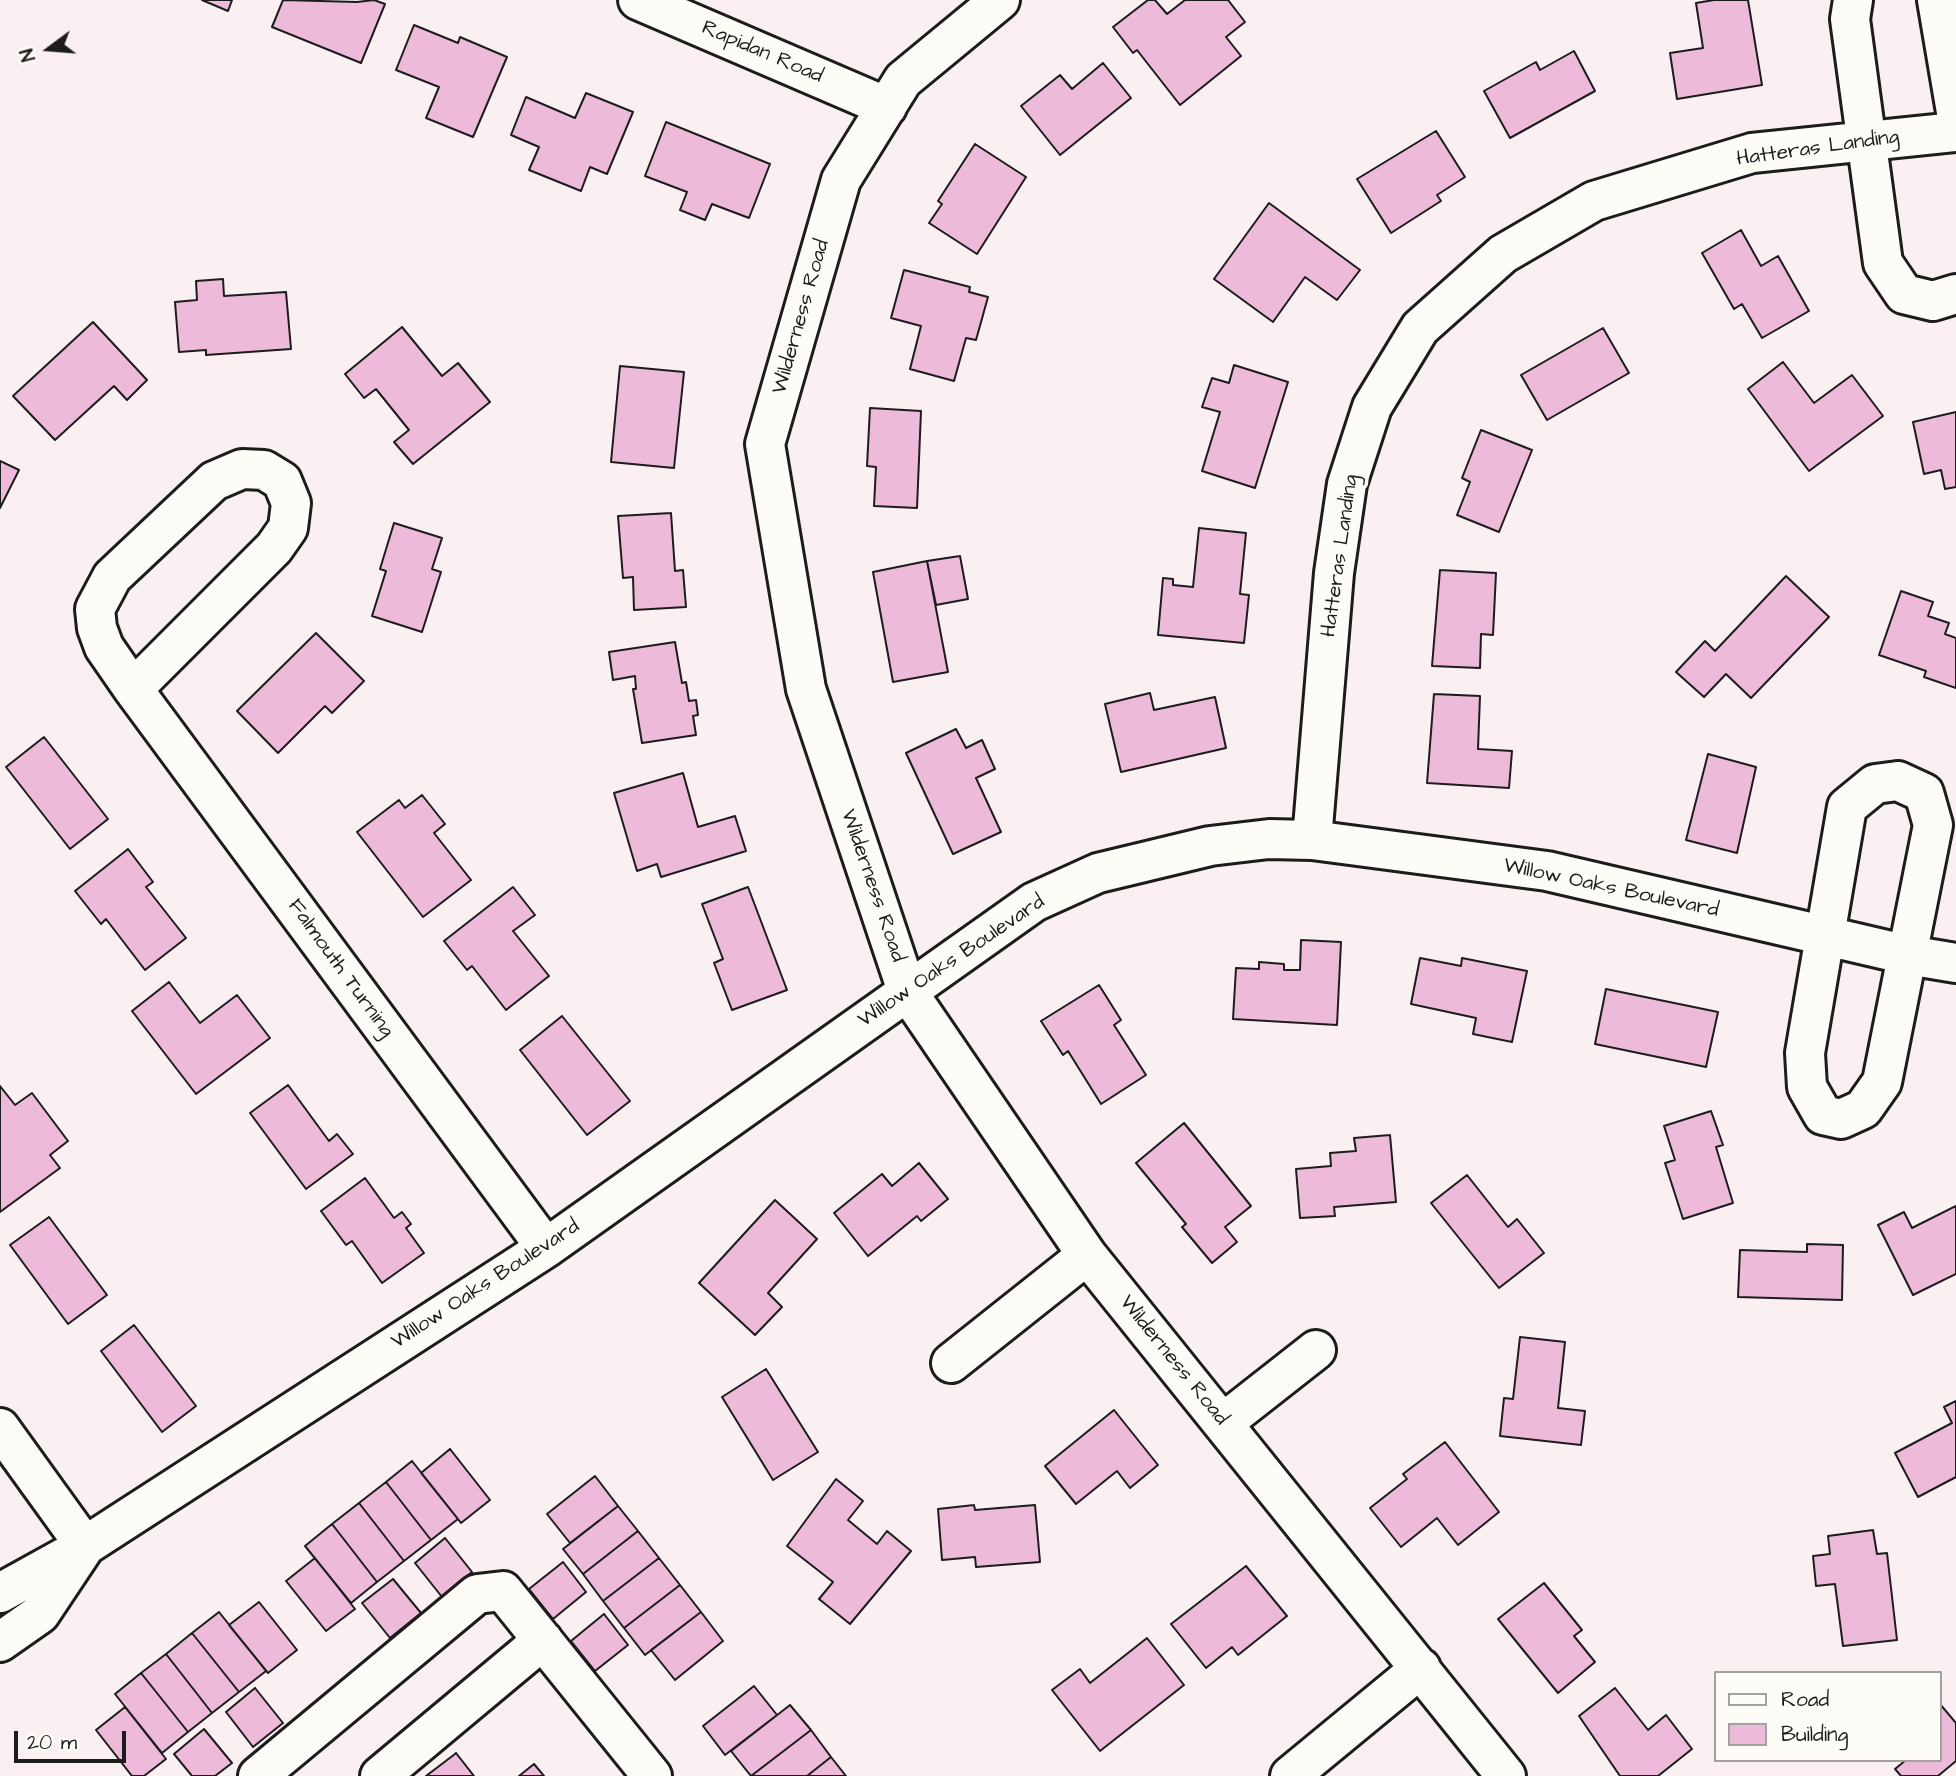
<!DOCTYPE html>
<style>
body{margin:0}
#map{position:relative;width:1956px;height:1776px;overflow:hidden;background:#faeff1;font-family:"Architects Daughter",sans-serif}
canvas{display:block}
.legend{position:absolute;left:1714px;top:1671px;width:228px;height:91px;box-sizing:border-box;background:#fdfcf7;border:2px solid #a3a29f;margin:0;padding:9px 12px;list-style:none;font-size:21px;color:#1c1c1c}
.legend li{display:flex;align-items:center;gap:14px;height:35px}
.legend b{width:35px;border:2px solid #a3a29f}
.north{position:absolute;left:14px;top:14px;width:70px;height:70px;-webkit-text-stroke:5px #fdfcf7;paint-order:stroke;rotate:254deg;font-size:19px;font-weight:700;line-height:28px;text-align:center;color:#1c1c1c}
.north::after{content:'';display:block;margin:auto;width:24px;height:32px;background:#1c1c1c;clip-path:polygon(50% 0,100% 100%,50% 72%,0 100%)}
.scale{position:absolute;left:14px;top:1731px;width:112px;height:32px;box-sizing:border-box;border:4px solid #1c1c1c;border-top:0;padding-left:9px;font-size:21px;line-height:24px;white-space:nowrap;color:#1c1c1c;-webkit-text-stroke:5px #fdfcf7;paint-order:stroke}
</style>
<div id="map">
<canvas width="1956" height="1776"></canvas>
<ul class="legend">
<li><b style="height:9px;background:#fdfcf7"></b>Road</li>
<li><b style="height:19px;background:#edbbd9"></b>Building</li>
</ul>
<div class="north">N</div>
<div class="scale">20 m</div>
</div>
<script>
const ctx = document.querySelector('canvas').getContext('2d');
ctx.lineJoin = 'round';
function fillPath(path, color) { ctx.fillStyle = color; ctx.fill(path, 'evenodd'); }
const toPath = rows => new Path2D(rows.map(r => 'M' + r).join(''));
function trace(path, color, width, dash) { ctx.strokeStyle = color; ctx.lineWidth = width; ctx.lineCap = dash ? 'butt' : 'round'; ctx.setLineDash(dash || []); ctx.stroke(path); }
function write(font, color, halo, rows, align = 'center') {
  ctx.font = font + ' "Architects Daughter",sans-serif'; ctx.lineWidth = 7; ctx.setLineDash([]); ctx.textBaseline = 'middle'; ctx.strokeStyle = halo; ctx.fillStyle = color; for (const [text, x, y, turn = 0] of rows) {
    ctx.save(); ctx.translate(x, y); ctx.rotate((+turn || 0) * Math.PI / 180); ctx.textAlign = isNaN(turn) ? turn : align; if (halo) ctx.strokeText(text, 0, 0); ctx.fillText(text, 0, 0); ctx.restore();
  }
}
const building = toPath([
 [202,0,232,0,228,11,202,0],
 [283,0,357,2,374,0,385,4,361,63,272,27,283,0],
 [1148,0,1155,0,1167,14,1185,0,1228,0,1245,22,1226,37,1241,56,1180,105,1137,50,1133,53,1113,27,1148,0],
 [1714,0,1748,0,1762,85,1677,99,1670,53,1703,48,1696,3,1714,0],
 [414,25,458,43,460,37,507,57,473,137,426,118,439,87,396,70,414,25],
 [1574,51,1595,91,1510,138,1484,91,1536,62,1540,70,1574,51],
 [1103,63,1131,98,1060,155,1021,106,1060,75,1072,89,1103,63],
 [586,93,633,112,607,174,590,167,581,191,529,170,539,147,511,135,526,97,575,118,586,93],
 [666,122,770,164,749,218,712,204,705,220,680,210,687,192,645,176,666,122],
 [1436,131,1465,177,1437,195,1441,201,1391,233,1357,179,1436,131],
 [975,144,1026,177,977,254,929,223,942,204,938,201,975,144],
 [1269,203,1360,270,1337,300,1305,277,1273,322,1214,279,1269,203],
 [1741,230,1761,266,1778,256,1809,311,1762,338,1742,304,1734,309,1702,253,1741,230],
 [904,270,970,287,969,292,988,297,976,340,966,338,954,381,910,369,921,326,891,318,904,270],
 [223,279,224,296,286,292,291,349,206,355,206,350,179,352,175,302,197,300,196,281,223,279],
 [93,322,147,380,127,400,114,386,55,440,13,396,93,322],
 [402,327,442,376,458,363,490,402,413,464,394,442,409,430,376,389,364,398,345,374,402,327],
 [1603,328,1629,373,1547,420,1521,375,1603,328],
 [1783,362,1814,403,1852,375,1883,416,1809,471,1748,389,1783,362],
 [1234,365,1288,382,1255,488,1202,471,1220,412,1202,407,1212,378,1229,383,1234,365],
 [620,366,684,372,674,468,611,462,620,366],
 [870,408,921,411,917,508,874,506,876,467,867,466,870,408],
 [1956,412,1956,487,1945,489,1941,470,1924,474,1913,422,1956,412],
 [1481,430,1532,450,1499,532,1457,515,1470,482,1462,478,1481,430],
 [0,461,19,470,0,508,0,461],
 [671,513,675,571,683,570,686,607,634,610,633,577,623,578,618,516,671,513],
 [394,523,442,538,432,569,441,572,422,632,372,616,386,571,380,569,394,523],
 [1199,528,1246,533,1240,594,1249,595,1244,643,1158,635,1163,578,1173,579,1173,585,1193,587,1199,528],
 [960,556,968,599,936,605,927,561,960,556],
 [927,561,948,672,893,682,873,572,927,561],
 [1440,570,1496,573,1493,635,1481,634,1480,668,1432,666,1440,570],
 [1786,576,1829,617,1751,698,1726,674,1704,697,1676,672,1705,641,1715,651,1786,576],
 [1901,591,1933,602,1928,616,1949,623,1945,634,1956,638,1956,688,1924,677,1926,671,1879,655,1901,591],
 [316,633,364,681,332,713,325,706,278,753,237,711,316,633],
 [675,642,682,683,686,682,689,701,696,700,698,715,693,716,696,735,642,743,633,689,636,689,635,676,613,680,609,652,675,642],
 [1150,693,1154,710,1215,697,1226,748,1121,772,1105,704,1150,693],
 [1434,694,1480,696,1478,749,1512,751,1509,788,1427,783,1434,694],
 [956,729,966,748,982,740,995,769,976,778,1001,832,953,854,906,753,956,729],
 [44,737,108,819,70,849,6,767,44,737],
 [1708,754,1756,767,1737,853,1686,840,1708,754],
 [683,773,698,827,735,816,746,851,661,877,657,864,637,871,614,793,683,773],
 [422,795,445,824,434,833,471,880,423,917,357,832,399,800,405,808,422,795],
 [128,849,153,882,146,887,186,938,145,970,106,919,101,924,75,891,128,849],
 [513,887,535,915,513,931,549,976,506,1010,472,966,467,970,444,941,513,887],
 [748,887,787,990,732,1010,714,963,723,959,702,904,748,887],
 [1301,940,1341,942,1337,1025,1233,1019,1236,968,1259,969,1259,962,1284,964,1284,970,1300,970,1301,940],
 [1420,958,1461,966,1462,958,1527,971,1512,1042,1473,1034,1476,1018,1411,1004,1420,958],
 [169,982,200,1023,237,995,270,1038,196,1094,132,1011,169,982],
 [1099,985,1121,1020,1114,1025,1146,1075,1101,1104,1068,1051,1063,1055,1041,1021,1099,985],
 [1606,989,1718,1012,1706,1067,1595,1044,1606,989],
 [562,1016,630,1101,587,1135,520,1050,562,1016],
 [288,1085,329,1141,337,1134,353,1154,306,1189,250,1113,288,1085],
 [0,1086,15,1105,32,1093,68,1141,50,1155,60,1168,0,1212,0,1086],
 [1711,1111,1723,1145,1716,1147,1733,1203,1683,1219,1665,1163,1675,1160,1664,1126,1711,1111],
 [1184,1123,1251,1206,1225,1227,1237,1242,1212,1263,1182,1227,1186,1224,1136,1163,1184,1123],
 [1390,1135,1396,1202,1334,1207,1335,1216,1300,1218,1296,1169,1331,1166,1330,1153,1356,1151,1354,1138,1390,1135],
 [919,1163,948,1199,921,1221,917,1216,868,1256,834,1213,882,1174,892,1186,919,1163],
 [1467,1175,1508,1227,1517,1219,1544,1253,1499,1288,1431,1203,1467,1175],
 [365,1178,394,1218,402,1212,411,1224,406,1228,424,1253,382,1283,352,1241,346,1245,321,1211,365,1178],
 [775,1200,817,1239,768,1293,782,1307,755,1335,699,1283,775,1200],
 [1956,1206,1956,1274,1913,1295,1878,1225,1904,1212,1912,1228,1956,1206],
 [49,1217,107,1295,68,1324,10,1245,49,1217],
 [1807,1244,1843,1245,1842,1300,1738,1297,1740,1250,1807,1252,1807,1244],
 [134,1325,196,1406,162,1432,101,1351,134,1325],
 [1520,1337,1565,1342,1558,1408,1585,1411,1581,1445,1500,1436,1504,1398,1513,1399,1520,1337],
 [766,1369,818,1452,773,1480,722,1397,766,1369],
 [1956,1401,1956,1477,1918,1497,1895,1453,1952,1423,1944,1407,1956,1401],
 [1114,1410,1158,1465,1130,1488,1117,1471,1076,1504,1045,1466,1114,1410],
 [1445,1442,1499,1512,1458,1545,1437,1518,1401,1547,1370,1508,1407,1479,1403,1474,1445,1442],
 [450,1449,490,1500,461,1523,421,1473,450,1449],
 [412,1461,458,1519,431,1540,386,1482,412,1461],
 [595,1476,618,1506,570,1543,547,1514,595,1476],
 [836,1479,863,1501,848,1520,877,1544,887,1531,911,1551,850,1624,819,1599,833,1582,787,1546,836,1479],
 [386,1482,431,1540,404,1561,359,1503,386,1482],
 [359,1503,404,1561,377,1582,332,1524,359,1503],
 [974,1505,975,1510,1035,1505,1040,1562,976,1567,975,1557,942,1560,938,1509,974,1505],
 [618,1506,638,1531,583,1574,563,1549,618,1506],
 [332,1524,377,1582,351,1603,305,1546,332,1524],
 [1873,1530,1877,1554,1887,1553,1897,1640,1843,1646,1835,1584,1816,1586,1813,1556,1830,1554,1828,1536,1873,1530],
 [638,1531,659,1558,603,1601,583,1574,638,1531],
 [445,1538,472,1572,442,1597,415,1563,445,1538],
 [315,1558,355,1609,326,1631,286,1581,315,1558],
 [659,1558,680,1585,624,1628,603,1601,659,1558],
 [563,1562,586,1592,553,1619,529,1589,563,1562],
 [1246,1566,1287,1616,1238,1655,1232,1647,1206,1668,1171,1624,1246,1566],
 [393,1579,421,1613,390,1638,362,1603,393,1579],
 [1544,1583,1582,1630,1574,1636,1595,1662,1558,1693,1498,1619,1544,1583],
 [680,1585,701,1612,645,1655,624,1628,680,1585],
 [259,1602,297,1650,268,1673,229,1625,259,1602],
 [219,1612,266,1671,239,1692,192,1633,219,1612],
 [701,1612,723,1641,675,1680,651,1650,701,1612],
 [604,1614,628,1645,595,1671,571,1641,604,1614],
 [192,1633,239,1692,212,1713,166,1654,192,1633],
 [1147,1638,1184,1685,1100,1751,1052,1690,1080,1669,1090,1683,1147,1638],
 [166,1654,212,1713,188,1732,141,1673,166,1654],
 [141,1673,188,1732,162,1753,115,1694,141,1673],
 [754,1686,777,1715,725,1755,703,1726,754,1686],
 [255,1688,283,1723,253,1747,226,1712,255,1688],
 [1615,1688,1648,1730,1666,1715,1692,1749,1658,1776,1620,1776,1579,1716,1615,1688],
 [1940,1704,1956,1723,1956,1761,1938,1776,1901,1776,1895,1769,1906,1760,1940,1760,1940,1704],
 [790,1705,811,1730,751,1776,731,1751,790,1705],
 [125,1707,166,1759,144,1776,132,1776,96,1730,125,1707],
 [204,1729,232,1763,215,1776,192,1776,174,1754,204,1729],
 [811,1730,831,1757,807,1776,751,1776,811,1730],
 [456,1753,474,1776,426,1776,455,1754,456,1753],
 [831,1757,846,1776,807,1776,831,1757],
 [534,1764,544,1776,519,1776,534,1764]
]);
fillPath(building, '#edbbd9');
trace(building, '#1c1c1c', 2);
const minor = toPath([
 [638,0,887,107],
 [1000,0,903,80,841,180,765,444,806,689,907,991,1087,1255,1506,1776],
 [1853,0,1850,19,1883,263,1904,294,1933,301,1956,294],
 [1937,0,1956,112],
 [133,689,274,548,288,528,291,503,282,481,264,470,242,469,214,481,112,577,95,609,97,628,104,647,133,689,546,1248],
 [1898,781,1924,793,1933,825,1882,1082,1863,1109,1841,1119,1823,1115,1807,1087,1805,1053,1847,807,1875,784,1898,781],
 [1312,840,1334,573,1347,484,1372,407,1420,328,1503,254,1594,201,1752,153,1956,132],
 [951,1363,1087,1255],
 [1223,1423,1316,1350],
 [0,1428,85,1546],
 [0,1593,85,1546,546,1248,1034,902,1098,873,1210,846,1269,839,1312,840,1547,871,1908,955,1956,963],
 [0,1642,40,1614,84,1548],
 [258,1776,477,1594,503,1591,652,1776],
 [380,1776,543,1640],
 [1290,1776,1421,1668]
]);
trace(minor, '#1c1c1c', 44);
trace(minor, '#fdfcf7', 38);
write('21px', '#1c1c1c', '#fdfcf7', [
 ["Rapidan Road",762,53,23],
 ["Hatteras Landing",1818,149,-8],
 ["Wilderness Road",802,317,-74],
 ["Hatteras Landing",1341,556,-82],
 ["Wilderness Road",872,886,71],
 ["Willow Oaks Boulevard",1611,889,12],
 ["Willow Oaks Boulevard",952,962,-34],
 ["Falmouth Turning",340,969,54],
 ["Willow Oaks Boulevard",486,1285,-33],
 ["Wilderness Road",1173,1361,51]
]);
</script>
